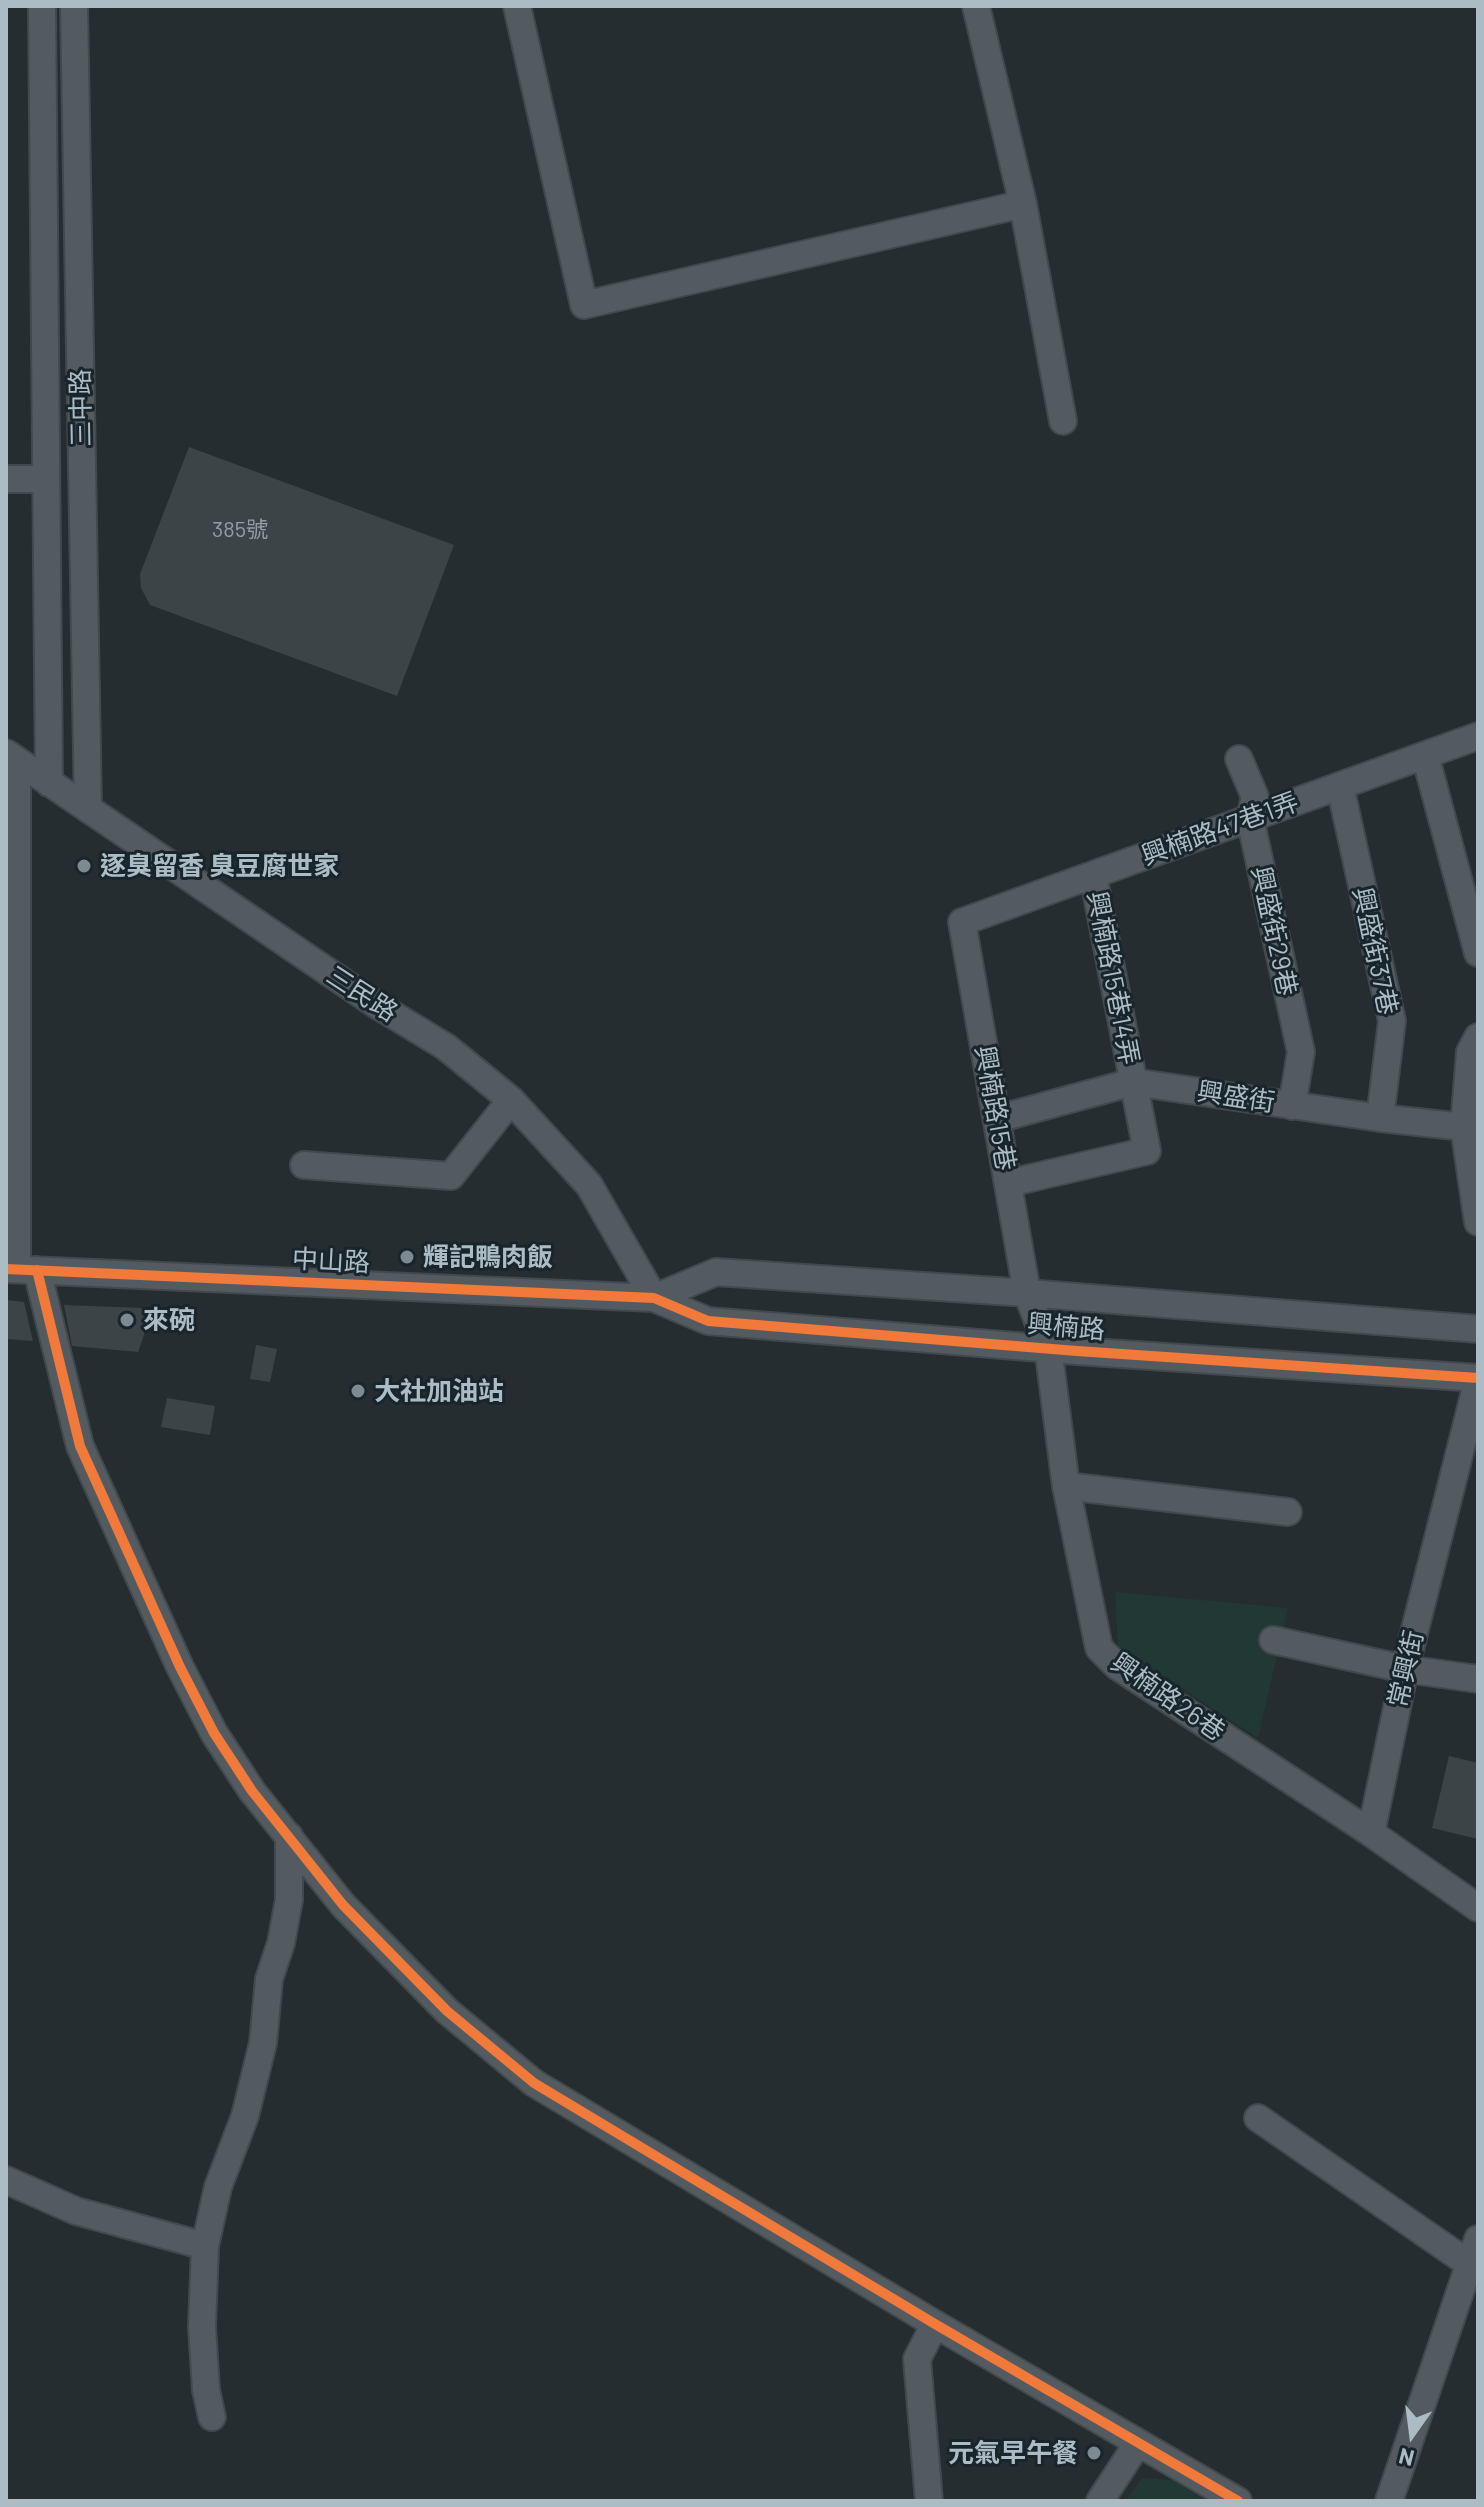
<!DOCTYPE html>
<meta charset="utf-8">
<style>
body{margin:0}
#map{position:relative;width:1484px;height:2507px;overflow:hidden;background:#252d31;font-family:Barlow,sans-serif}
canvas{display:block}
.frame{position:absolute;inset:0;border:8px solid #acbcc5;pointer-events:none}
.north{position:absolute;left:1372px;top:2395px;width:80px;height:80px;-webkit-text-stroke:6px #18252c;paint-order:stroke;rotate:194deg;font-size:22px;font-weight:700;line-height:32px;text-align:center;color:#acbcc5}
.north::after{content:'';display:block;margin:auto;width:28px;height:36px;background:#acbcc5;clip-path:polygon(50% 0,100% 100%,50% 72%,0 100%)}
</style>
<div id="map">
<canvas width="1484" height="2507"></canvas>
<div class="frame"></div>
<div class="north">N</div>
</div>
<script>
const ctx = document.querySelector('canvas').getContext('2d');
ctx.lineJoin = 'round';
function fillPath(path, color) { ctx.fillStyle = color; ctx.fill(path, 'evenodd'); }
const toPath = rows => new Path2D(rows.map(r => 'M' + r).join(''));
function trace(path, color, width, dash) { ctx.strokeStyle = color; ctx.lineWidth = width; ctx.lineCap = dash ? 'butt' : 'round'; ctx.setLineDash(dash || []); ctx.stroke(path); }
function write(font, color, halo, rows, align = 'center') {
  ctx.font = font + ' Barlow,"Noto Sans TC",sans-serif'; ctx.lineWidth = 6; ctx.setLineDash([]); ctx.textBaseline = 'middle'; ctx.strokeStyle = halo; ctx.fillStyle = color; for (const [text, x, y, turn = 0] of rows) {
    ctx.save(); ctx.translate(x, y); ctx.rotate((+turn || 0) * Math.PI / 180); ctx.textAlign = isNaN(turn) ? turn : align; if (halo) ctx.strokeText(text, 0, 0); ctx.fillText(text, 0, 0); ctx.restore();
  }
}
fillPath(toPath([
 [1115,1592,1288,1608,1258,1738,1118,1647],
 [1142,2478,1172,2480,1206,2501,1126,2501]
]), '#223835');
fillPath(toPath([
 [189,447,454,545,397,696,150,605,141,588,140,574],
 [6,1300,24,1302,33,1341,6,1339],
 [64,1305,143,1308,145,1332,138,1352,72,1346],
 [256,1345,277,1349,270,1382,250,1379],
 [167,1398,215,1406,210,1435,161,1427],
 [1449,1756,1478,1763,1478,1839,1432,1828]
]), '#3d4448');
const minor = toPath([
 [42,6,49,783],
 [74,6,88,809],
 [517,6,584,305,1023,204],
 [976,6,1023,204,1063,421],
 [6,479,46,479],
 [6,753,380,1007,446,1047,511,1100,589,1185,654,1298],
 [1425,755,1478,953],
 [1239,759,1255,797,1250,818,1301,1052,1292,1106],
 [17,761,17,1269],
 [1340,786,1392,1021,1380,1118],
 [1478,1037,1470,1052,1464,1127,1478,1222],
 [997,1119,1133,1082,1380,1118,1464,1127,1478,1122],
 [304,1165,451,1176,511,1100],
 [1009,1183,1147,1151,1093,875],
 [6,1269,654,1298,708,1321,1077,1351,1478,1378],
 [37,1270,80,1446,180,1667,214,1733,252,1791,343,1905,447,2011,534,2083,935,2324,1238,2501],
 [654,1298,716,1272,1027,1293,1478,1329],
 [1478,1380,1405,1669,1371,1833,1478,1908],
 [1066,1486,1288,1512],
 [1273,1640,1405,1669,1478,1679],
 [1371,1833,1117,1666,1099,1648,1066,1486,1048,1347,1027,1293,962,922,1478,736],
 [1258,2118,1478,2270],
 [6,2180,76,2211,205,2246],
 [212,2417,206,2390,202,2327,205,2246,218,2187,245,2116,263,2043,269,1979,281,1943,289,1900,289,1836],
 [929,2501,917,2359,935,2324],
 [1100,2501,1138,2443],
 [1389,2501,1478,2239]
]);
trace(minor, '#42494c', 30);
trace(minor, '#545b60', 26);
trace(toPath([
 [6,1269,654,1298,708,1321,1077,1351,1478,1378],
 [37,1270,80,1446,180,1667,214,1733,252,1791,343,1905,447,2011,534,2083,935,2324,1238,2501]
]), '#f17a3a', 10);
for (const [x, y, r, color] of [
 [84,866,8,"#7d8a91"],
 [407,1257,8,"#7d8a91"],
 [127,1320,8,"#7d8a91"],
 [358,1391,8,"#7d8a91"],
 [1094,2453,8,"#7d8a91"]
]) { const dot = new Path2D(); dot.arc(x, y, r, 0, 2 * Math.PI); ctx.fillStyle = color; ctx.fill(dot); trace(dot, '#18252c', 3); }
write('22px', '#909ea6', null, [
 ["385號",240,530]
]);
write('26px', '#acbcc5', '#18252c', [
 ["三中路",81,408,-91],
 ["興楠路47巷1弄",1220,829,-20],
 ["興盛街29巷",1274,931,78],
 ["興盛街37巷",1375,951,78],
 ["興楠路15巷14弄",1113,978,79],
 ["三民路",362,994,33],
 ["興盛街",1236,1097,9],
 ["興楠路15巷",995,1108,80],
 ["中山路",331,1261,3],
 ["興楠路",1066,1327,5],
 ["常興街",1406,1669,-77],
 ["興楠路26巷",1168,1697,35]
]);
write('bold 26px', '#acbcc5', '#18252c', [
 ["逐臭留香 臭豆腐世家",100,866],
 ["輝記鴨肉飯",423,1257],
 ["來碗",143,1320],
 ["大社加油站",374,1391],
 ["元氣早午餐",1078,2453,"right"]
], 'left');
</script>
